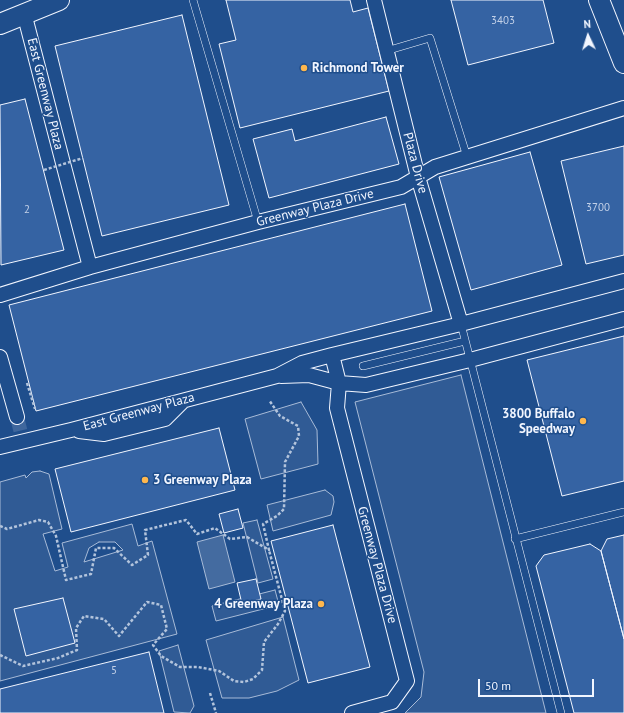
<!DOCTYPE html>
<style>
body{margin:0}
#map{position:relative;width:624px;height:713px;overflow:hidden;background:#1f4e8c;font-family:"PT Sans",sans-serif}
canvas{display:block}
.north{position:absolute;left:568px;top:16px;width:40px;height:40px;-webkit-text-stroke:3px #1f4e8c;paint-order:stroke;rotate:356deg;font-size:11px;font-weight:700;line-height:16px;text-align:center;color:#f2f6ff}
.north::after{content:'';display:block;margin:auto;width:14px;height:18px;background:#f2f6ff;clip-path:polygon(50% 0,100% 100%,50% 72%,0 100%)}
.scale{position:absolute;left:478px;top:679px;width:116px;height:18px;box-sizing:border-box;border:2px solid #f2f6ff;border-top:0;padding-left:5px;font-size:12px;line-height:14px;white-space:nowrap;color:#f2f6ff;-webkit-text-stroke:3px #1f4e8c;paint-order:stroke}
</style>
<div id="map">
<canvas width="624" height="713"></canvas>
<div class="north">N</div>
<div class="scale">50 m</div>
</div>
<script>
const ctx = document.querySelector('canvas').getContext('2d');
ctx.lineJoin = 'round';
function fillPath(path, color) { ctx.fillStyle = color; ctx.fill(path, 'evenodd'); }
const toPath = rows => new Path2D(rows.map(r => 'M' + r).join(''));
function trace(path, color, width, dash) { ctx.strokeStyle = color; ctx.lineWidth = width; ctx.lineCap = dash ? 'butt' : 'round'; ctx.setLineDash(dash || []); ctx.stroke(path); }
function write(font, color, halo, rows, align = 'center') {
  ctx.font = font + ' "PT Sans",sans-serif'; ctx.lineWidth = 3; ctx.setLineDash([]); ctx.textBaseline = 'middle'; ctx.strokeStyle = halo; ctx.fillStyle = color; for (const [text, x, y, turn = 0] of rows) {
    ctx.save(); ctx.translate(x, y); ctx.rotate((+turn || 0) * Math.PI / 180); ctx.textAlign = isNaN(turn) ? turn : align; if (halo) ctx.strokeText(text, 0, 0); ctx.fillText(text, 0, 0); ctx.restore();
  }
}
const built = toPath([
 [461,375,546,713,405,713,421,697,424,672,355,402,461,375],
 [301,402,317,430,318,464,261,479,245,419,301,402],
 [40,471,49,474,62,529,43,534,55,571,68,567,62,543,132,524,138,546,152,541,177,634,0,681,0,482,25,475,26,478,32,472,40,471],
 [99,542,115,542,123,550,84,562,89,548,99,542],
 [325,490,333,496,334,502,331,515,273,531,267,505,325,490],
 [257,520,273,579,258,583,243,523,257,520],
 [275,590,279,605,216,621,212,606,275,590],
 [283,617,299,680,277,691,249,698,222,698,206,640,283,617],
 [178,645,194,706,190,713,174,712,159,651,178,645]
]);
fillPath(built, '#305b95');
trace(built, '#a8bbd7', 1);
const water = toPath([
 [223,535,235,582,209,589,197,542,223,535]
]);
fillPath(water, '#446ba0');
trace(water, '#a8bbd7', 1);
const building = toPath([
 [226,0,350,0,353,12,368,8,389,91,240,128,219,44,236,40,226,0],
 [451,0,543,0,554,43,468,65,451,0],
 [182,15,229,205,102,236,55,46,182,15],
 [25,99,64,250,1,265,0,105,25,99],
 [386,117,399,164,269,198,253,139,292,129,295,141,386,117],
 [624,146,624,255,586,264,561,161,624,146],
 [530,152,562,265,471,290,439,177,530,152],
 [405,204,432,311,36,411,9,305,405,204],
 [624,336,624,481,562,496,527,360,624,336],
 [219,428,235,490,71,532,55,469,219,428],
 [238,509,243,528,224,533,219,514,238,509],
 [333,525,370,667,308,683,271,541,333,525],
 [624,535,624,639,601,551,607,539,624,535],
 [590,544,601,551,624,639,624,713,574,713,536,566,544,555,590,544],
 [256,579,261,599,242,604,237,583,256,579],
 [63,598,75,643,26,656,14,609,63,598],
 [149,652,164,713,0,713,0,689,149,652]
]);
fillPath(building, '#3563a3');
trace(building, '#f2f6ff', 1);
trace(toPath([
 [17,417,22,437]
]), '#3f679d', 14, [14, 7]);
const lane = toPath([
 [193,0,258,222],
 [386,51,430,38,467,157],
 [461,324,561,713],
 [363,366,465,341],
 [515,539,624,512]
]);
const street = toPath([
 [374,0,418,177,461,324],
 [24,13,90,267],
 [0,295,90,267,258,222,401,187,435,167,624,108],
 [332,355,339,383,337,408,407,681,392,702,352,713],
 [0,357,17,417],
 [281,376,309,375,339,383,366,385,470,360,624,319],
 [79,431,104,434,165,419,182,402],
 [0,447,71,430,277,376,302,363,332,355,461,324,624,281]
]);
const secondary = toPath([
 [599,0,624,63],
 [0,24,59,0]
]);
trace(lane, '#f2f6ff', 8);
trace(street, '#f2f6ff', 16);
trace(secondary, '#f2f6ff', 22);
trace(toPath([
 [27,383,35,409],
 [0,526,7,529,39,520,48,522,56,536,66,580,91,574,96,548,114,548,132,565,148,555,145,530,186,520,197,534,215,528,230,539,247,537,269,550,263,524,277,516,284,509,285,462,299,436,298,426,280,416,269,400],
 [0,655,23,666,58,658,77,650,76,628,84,616,104,619,119,636,147,602,161,605,167,629,153,645,161,656,180,667,198,667,219,671,234,681,244,682,253,679,262,670,264,642,278,624,285,611,269,550],
 [210,693,216,713]
]), '#b3c4dc', 2.5, [3, 2]);
trace(lane, '#1f4e8c', 7);
trace(street, '#1f4e8c', 14);
trace(secondary, '#1f4e8c', 20);
trace(toPath([
 [44,170,83,158]
]), '#b3c4dc', 2.5, [3, 2]);
for (const [x, y, r, color] of [
 [304,68,4,"#ffb74d"],
 [583,421,4,"#ffb74d"],
 [145,480,4,"#ffb74d"],
 [321,604,4,"#ffb74d"]
]) { const dot = new Path2D(); dot.arc(x, y, r, 0, 2 * Math.PI); ctx.fillStyle = color; ctx.fill(dot); trace(dot, '#1f4e8c', 1.5); }
write('11px', '#c3d1e8', null, [
 ["3403",503,21],
 ["3700",598,208],
 ["2",27,210],
 ["5",114,671]
]);
write('bold 13px', '#f2f6ff', '#1f4e8c', [
 ["Richmond Tower",312,68],
 ["3800 Buffalo",575,414,"right"],
 ["Speedway",575,429,"right"],
 ["3 Greenway Plaza",153,480],
 ["4 Greenway Plaza",313,604,"right"]
], 'left');
write('13px', '#f2f6ff', '#1f4e8c', [
 ["East Greenway Plaza",45,94,76],
 ["Plaza Drive",415,163,75],
 ["Greenway Plaza Drive",315,208,-14],
 ["East Greenway Plaza",139,412,-15],
 ["Greenway Plaza Drive",377,565,75]
]);
</script>
